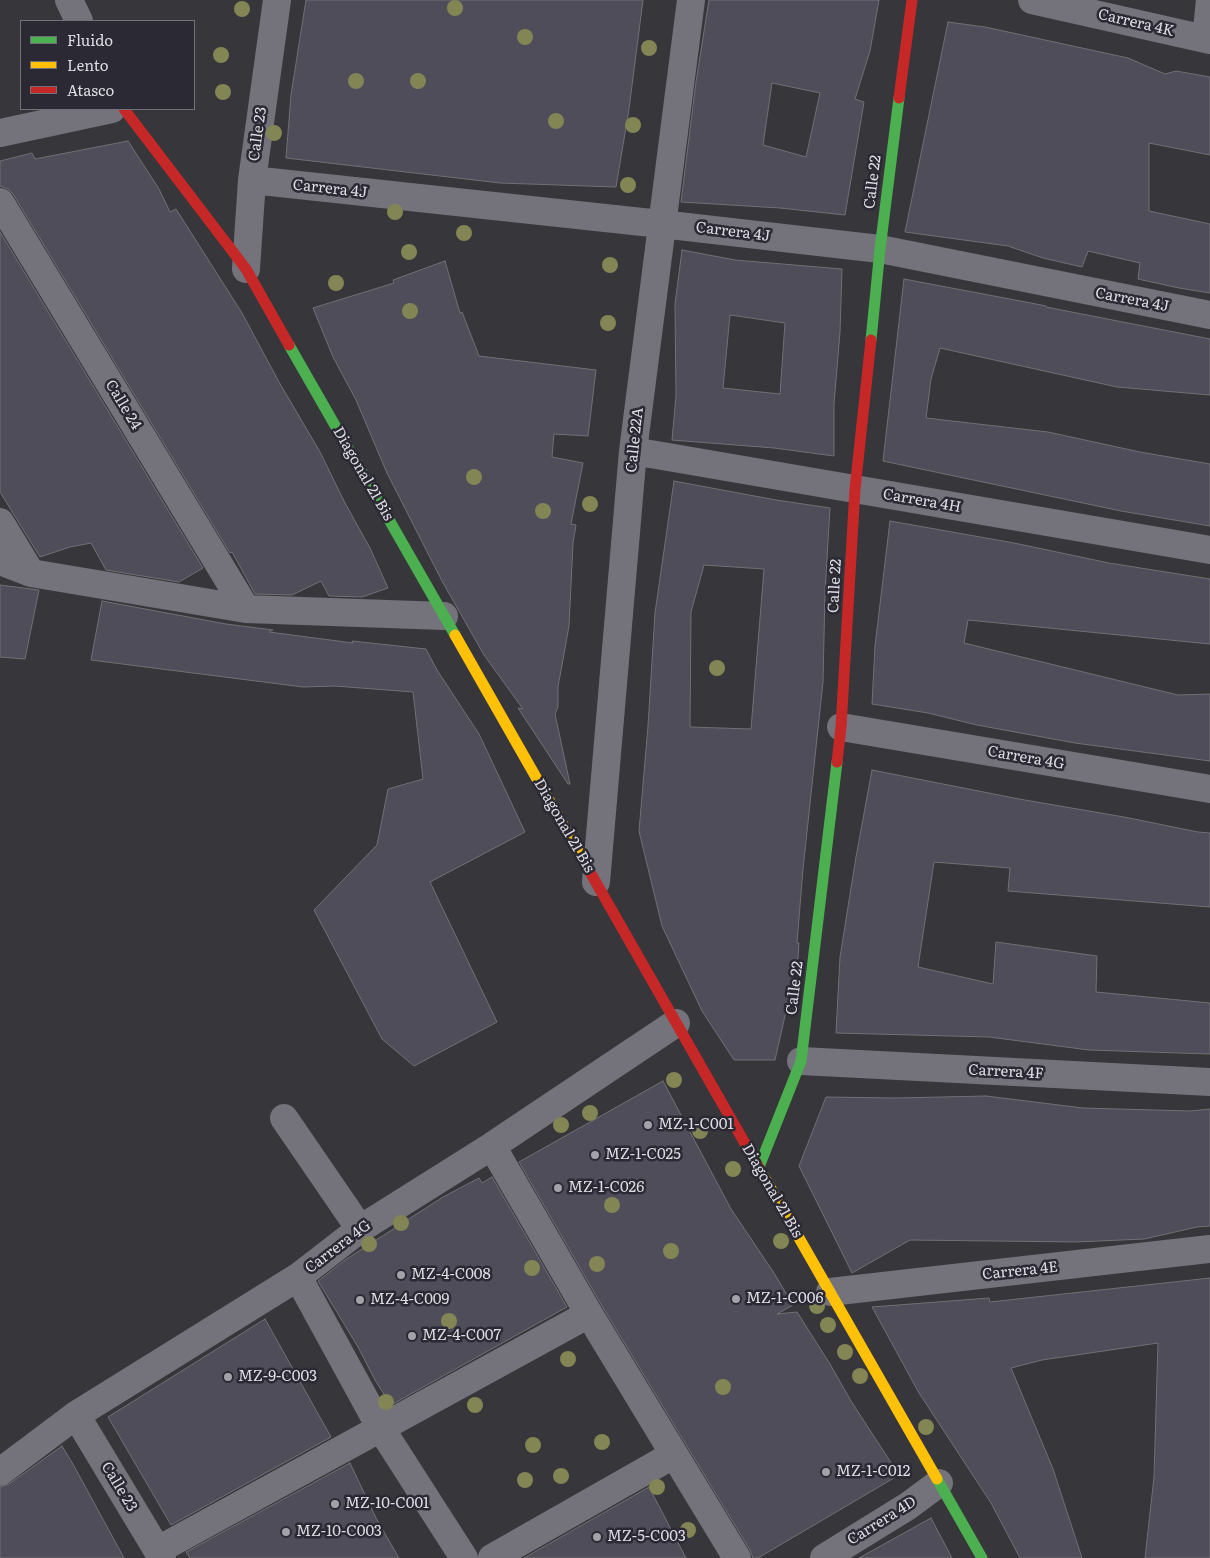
<!DOCTYPE html>
<style>
body{margin:0}
#map{position:relative;width:1210px;height:1558px;overflow:hidden;background:#36363b;font-family:Literata,serif}
canvas{display:block}
.legend{position:absolute;left:20px;top:20px;width:175px;height:90px;box-sizing:border-box;background:#2b2934;border:1px solid #72717a;margin:0;padding:6px 9px;list-style:none;font-size:15px;color:#dddce3}
.legend li{display:flex;align-items:center;gap:10px;height:25px}
.legend b{width:25px;border:1px solid #72717a}
</style>
<div id="map">
<canvas width="1210" height="1558"></canvas>
<ul class="legend">
<li><b style="height:6px;background:#4caf50"></b>Fluido</li>
<li><b style="height:6px;background:#ffc107"></b>Lento</li>
<li><b style="height:6px;background:#c62828"></b>Atasco</li>
</ul>
</div>
<script>
const ctx = document.querySelector('canvas').getContext('2d');
ctx.lineJoin = 'round';
function fillPath(path, color) { ctx.fillStyle = color; ctx.fill(path, 'evenodd'); }
const toPath = rows => new Path2D(rows.map(r => 'M' + r).join(''));
function trace(path, color, width, dash) { ctx.strokeStyle = color; ctx.lineWidth = width; ctx.lineCap = dash ? 'butt' : 'round'; ctx.setLineDash(dash || []); ctx.stroke(path); }
function write(font, color, halo, rows, align = 'center') {
  ctx.font = font + ' Literata,serif'; ctx.lineWidth = 5; ctx.setLineDash([]); ctx.textBaseline = 'middle'; ctx.strokeStyle = halo; ctx.fillStyle = color; for (const [text, x, y, turn = 0] of rows) {
    ctx.save(); ctx.translate(x, y); ctx.rotate((+turn || 0) * Math.PI / 180); ctx.textAlign = isNaN(turn) ? turn : align; if (halo) ctx.strokeText(text, 0, 0); ctx.fillText(text, 0, 0); ctx.restore();
  }
}
const building = toPath([
 [306,0,643,0,629,109,616,187,500,183,286,158,291,95,306,0],
 [709,0,879,0,870,51,855,99,864,102,845,215,780,208,681,202,696,82,709,0],
 [772,83,820,93,806,157,763,145,772,83],
 [948,22,985,27,1128,58,1165,74,1176,71,1210,77,1210,155,1149,143,1149,211,1210,224,1210,293,1179,288,1138,279,1140,263,1088,251,1082,267,1043,258,1008,246,905,232,948,22],
 [128,141,159,189,170,212,176,209,242,313,279,382,320,452,345,503,370,548,388,588,362,597,329,596,321,581,292,595,255,594,232,552,230,553,13,194,8,189,0,186,0,161,32,153,35,159,128,141],
 [0,232,203,568,179,582,106,570,91,543,70,547,40,557,0,492,0,232],
 [682,250,735,260,842,269,840,332,834,404,834,456,774,448,672,440,676,396,675,304,682,250],
 [730,315,785,323,780,394,723,388,730,315],
 [445,261,460,313,462,312,479,356,596,370,588,436,554,434,552,457,583,463,571,524,576,525,573,543,569,626,558,687,558,707,555,714,570,784,568,784,518,708,523,709,484,655,442,581,387,473,356,400,333,357,313,308,394,283,393,280,445,261],
 [904,279,1036,304,1046,306,1046,307,1210,339,1210,395,1117,387,940,348,931,379,926,418,1048,432,1140,452,1210,464,1210,526,1121,511,883,461,904,279],
 [674,481,776,500,830,508,825,592,823,682,803,869,797,943,799,943,798,958,775,1060,734,1060,702,1011,662,926,639,831,648,726,655,613,674,481],
 [704,565,764,569,751,729,690,727,691,612,704,565],
 [890,521,1014,543,1109,563,1210,579,1210,644,968,620,964,643,1178,695,1210,694,1210,761,1075,743,977,725,928,713,872,704,875,646,890,521],
 [0,585,39,590,25,659,0,657,0,585],
 [102,601,226,624,273,630,269,632,353,643,352,641,426,649,437,670,479,734,525,832,430,882,497,1022,414,1066,382,1039,314,910,377,845,388,789,423,779,413,692,335,686,303,687,91,660,102,601],
 [872,770,1019,799,1124,817,1198,832,1210,833,1210,907,1008,891,1010,868,934,862,918,967,993,984,996,942,1097,956,1096,992,1210,1003,1210,1054,1089,1050,989,1037,836,1033,840,957,856,857,872,770],
 [663,1081,731,1209,774,1273,793,1305,777,1314,797,1312,830,1364,851,1401,899,1475,758,1558,753,1558,750,1550,602,1306,519,1162,663,1081],
 [986,1096,1083,1108,1190,1111,1210,1109,1210,1226,1197,1227,1144,1239,1076,1242,910,1240,852,1273,799,1166,826,1097,896,1098,986,1096],
 [492,1177,567,1307,391,1405,375,1380,358,1347,318,1281,345,1260,443,1197,479,1178,482,1183,492,1177],
 [1210,1278,1210,1558,1145,1558,1154,1477,1158,1343,1042,1360,1011,1368,1053,1469,1082,1558,1020,1558,991,1503,919,1393,872,1307,989,1298,990,1302,1210,1278],
 [265,1319,331,1437,171,1525,108,1417,265,1319],
 [62,1446,74,1466,124,1558,0,1558,0,1487,9,1484,62,1446],
 [350,1463,376,1518,399,1558,190,1558,186,1552,350,1463],
 [649,1487,686,1558,524,1558,649,1487],
 [931,1518,952,1558,859,1558,931,1518]
]);
fillPath(building, '#4f4d59');
trace(building, '#707075', 1);
trace(toPath([
 [69,0,79,21],
 [1032,0,1210,40],
 [1206,39,1210,0],
 [0,133,112,109],
 [252,180,661,224,880,249,1210,315],
 [0,202,246,609],
 [246,269,252,180,277,0],
 [633,451,1210,550],
 [0,522,31,573],
 [0,561,31,573,246,609,444,616],
 [841,727,1210,789],
 [596,882,633,451,691,0],
 [801,1061,1210,1082],
 [284,1118,360,1229],
 [492,1146,589,1314,737,1558],
 [298,1277,380,1427,464,1558],
 [830,1292,1210,1249],
 [76,1415,162,1558],
 [0,1472,76,1415,298,1277,360,1229,492,1146,676,1023],
 [158,1550,589,1314],
 [492,1558,673,1455],
 [824,1558,908,1506,939,1483]
]), '#74737b', 28);
trace(toPath([
 [871,340,880,249,899,98],
 [289,345,455,635],
 [759,1167,801,1061,837,762],
 [937,1479,982,1558]
]), '#4caf50', 11);
trace(toPath([
 [455,635,582,858],
 [759,1168,937,1479]
]), '#ffc107', 11);
trace(toPath([
 [899,98,912,0],
 [124,109,246,269,289,345],
 [837,762,841,727,855,489,871,340],
 [582,858,759,1168]
]), '#c62828', 11);
ctx.fillStyle = '#838555';
for (const [x, y] of [
 [455,8],
 [242,9],
 [525,37],
 [649,48],
 [221,55],
 [356,81],
 [418,81],
 [223,92],
 [556,121],
 [633,125],
 [274,133],
 [628,185],
 [395,212],
 [464,233],
 [409,252],
 [610,265],
 [336,283],
 [410,311],
 [608,323],
 [474,477],
 [590,504],
 [543,511],
 [717,668],
 [674,1080],
 [590,1113],
 [561,1125],
 [700,1131],
 [733,1169],
 [612,1205],
 [401,1223],
 [781,1241],
 [369,1244],
 [671,1251],
 [597,1264],
 [532,1268],
 [817,1306],
 [449,1321],
 [828,1325],
 [845,1352],
 [568,1359],
 [860,1376],
 [723,1387],
 [386,1402],
 [475,1405],
 [926,1427],
 [602,1442],
 [533,1445],
 [561,1476],
 [525,1480],
 [657,1487],
 [688,1530]
]) { ctx.beginPath(); ctx.arc(x, y, 8, 0, 2 * Math.PI); ctx.fill(); }
for (const [x, y, r, color] of [
 [648,1125,5,"#a3a2a8"],
 [595,1155,5,"#a3a2a8"],
 [558,1188,5,"#a3a2a8"],
 [401,1275,5,"#a3a2a8"],
 [736,1299,5,"#a3a2a8"],
 [360,1300,5,"#a3a2a8"],
 [412,1336,5,"#a3a2a8"],
 [228,1377,5,"#a3a2a8"],
 [826,1472,5,"#a3a2a8"],
 [335,1504,5,"#a3a2a8"],
 [286,1532,5,"#a3a2a8"],
 [597,1537,5,"#a3a2a8"]
]) { const dot = new Path2D(); dot.arc(x, y, r, 0, 2 * Math.PI); ctx.fillStyle = color; ctx.fill(dot); trace(dot, '#2b2934', 2); }
write('15px', '#dddce3', '#2b2934', [
 ["Carrera 4K",1136,23,13],
 ["Calle 23",258,134,-82],
 ["Calle 22",873,182,-83],
 ["Carrera 4J",330,189,6],
 ["Carrera 4J",733,232,7],
 ["Carrera 4J",1132,300,11],
 ["Calle 24",123,405,59],
 ["Calle 22A",635,440,-84],
 ["Diagonal 21 Bis",363,474,60],
 ["Carrera 4H",922,501,10],
 ["Calle 22",835,586,-87],
 ["Carrera 4G",1026,758,10],
 ["Diagonal 21 Bis",564,826,60],
 ["Calle 22",795,988,-83],
 ["Carrera 4F",1006,1072,3],
 ["Diagonal 21 Bis",772,1191,60],
 ["Carrera 4G",338,1247,-37],
 ["Carrera 4E",1020,1271,-6],
 ["Calle 23",119,1487,59],
 ["Carrera 4D",882,1521,-32]
]);
write('15px', '#dddce3', '#2b2934', [
 ["MZ-1-C001",658,1125],
 ["MZ-1-C025",605,1155],
 ["MZ-1-C026",568,1188],
 ["MZ-4-C008",411,1275],
 ["MZ-1-C006",746,1299],
 ["MZ-4-C009",370,1300],
 ["MZ-4-C007",422,1336],
 ["MZ-9-C003",238,1377],
 ["MZ-1-C012",836,1472],
 ["MZ-10-C001",345,1504],
 ["MZ-10-C003",296,1532],
 ["MZ-5-C003",607,1537]
], 'left');
</script>
